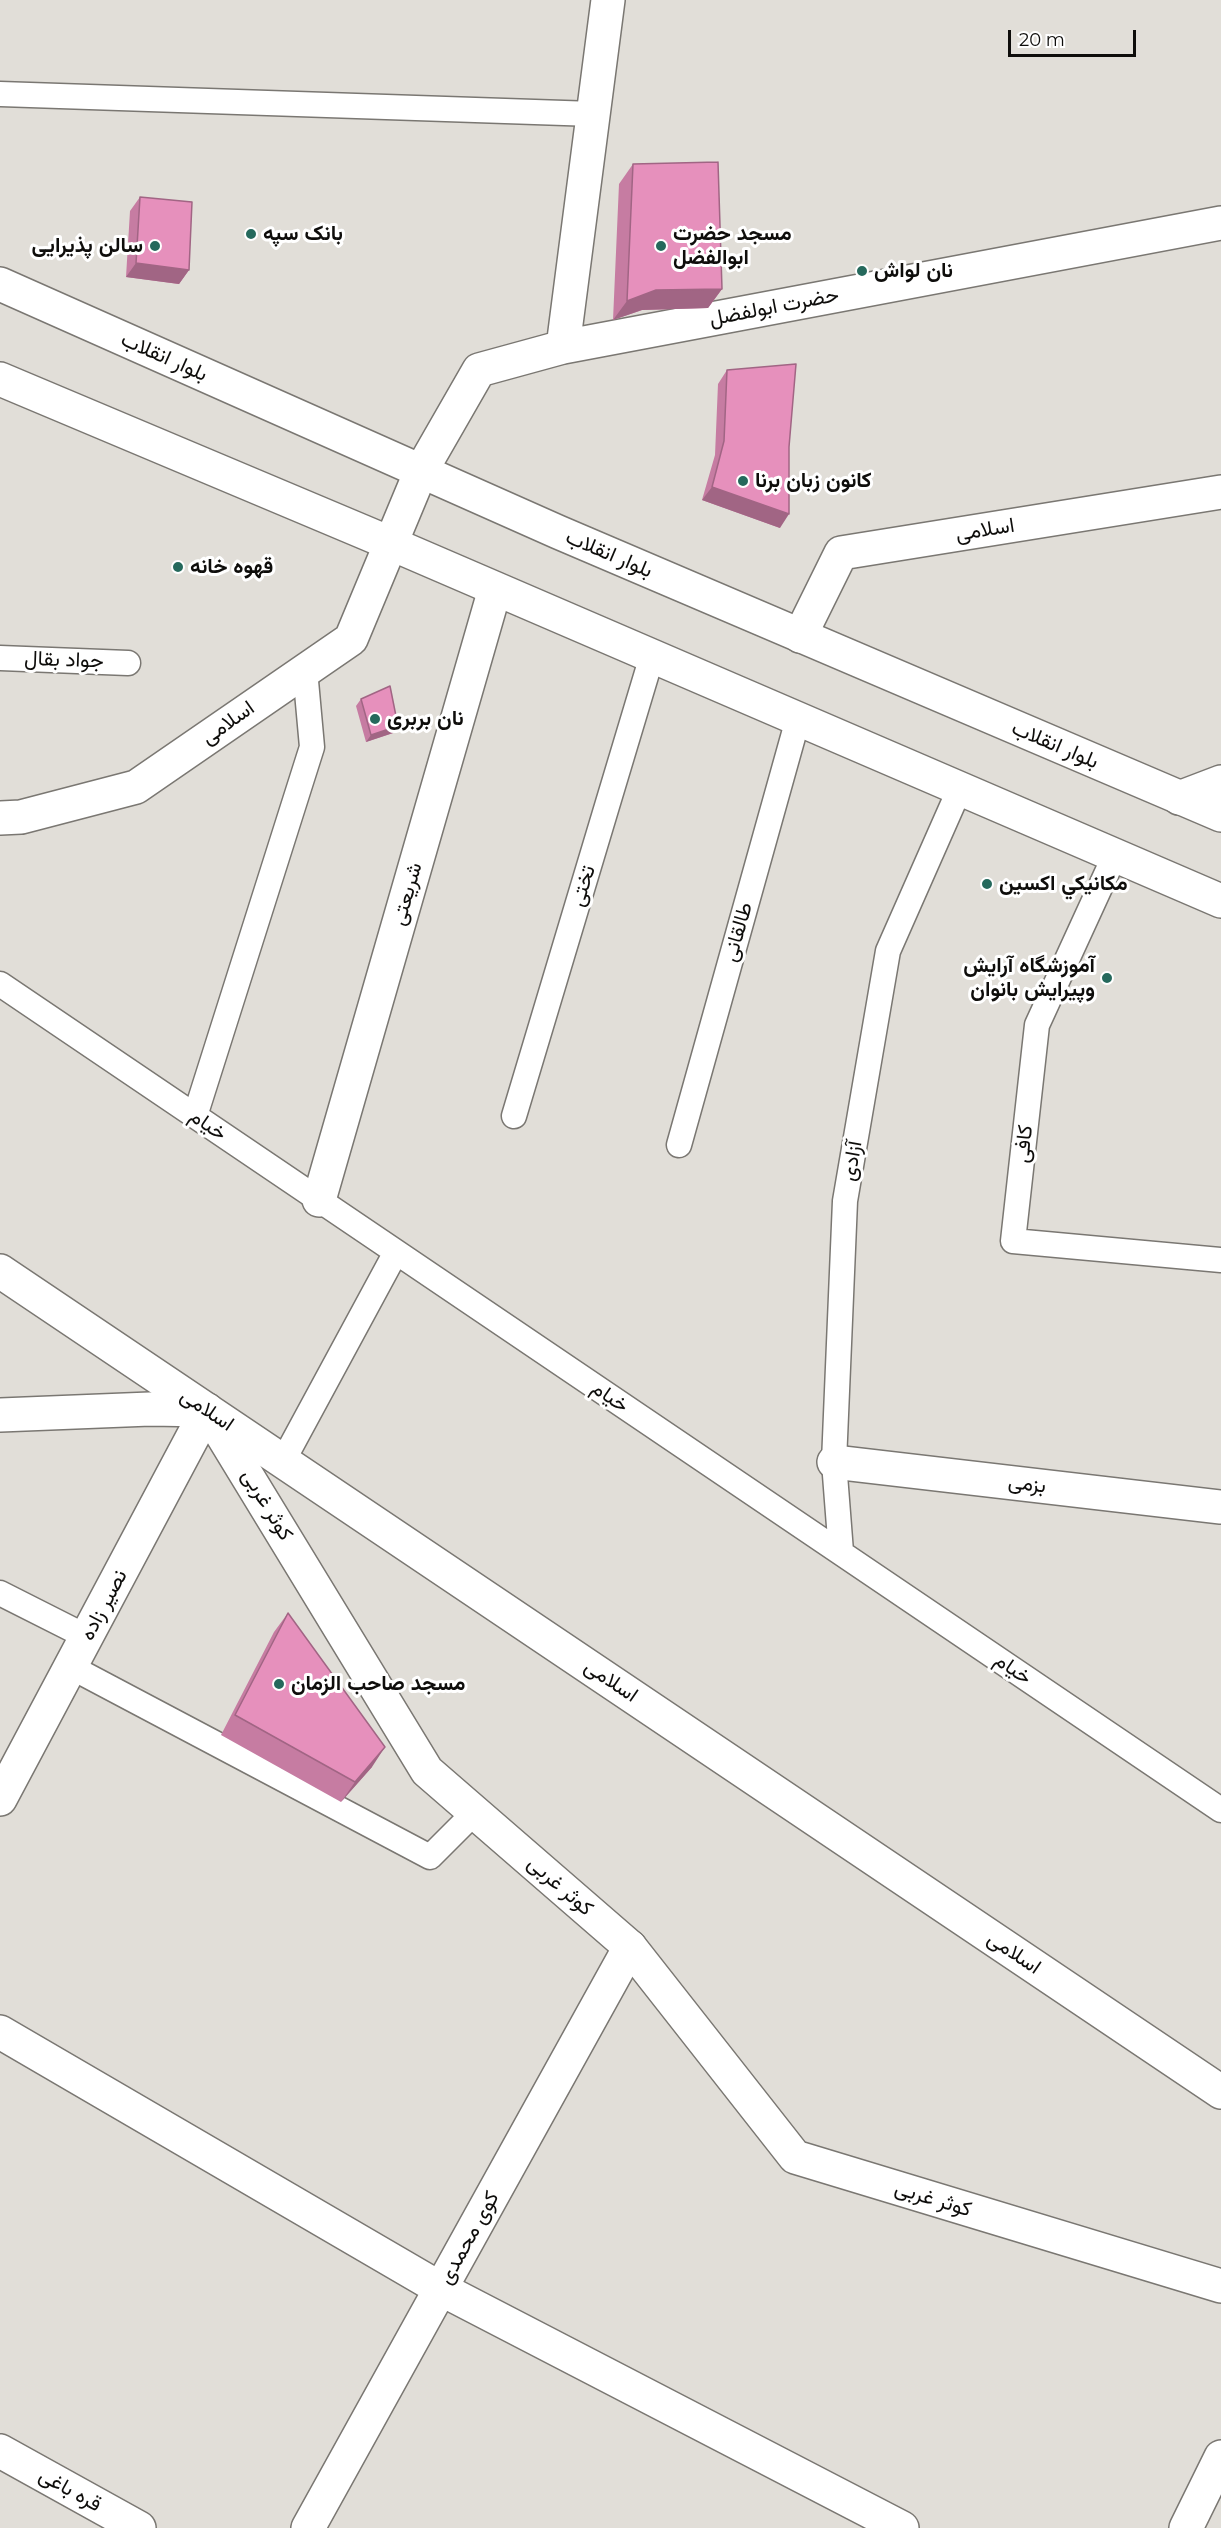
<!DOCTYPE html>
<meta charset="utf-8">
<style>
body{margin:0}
#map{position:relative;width:1221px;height:2528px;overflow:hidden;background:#e1ded8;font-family:Montserrat,sans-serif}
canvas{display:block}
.scale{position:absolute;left:1008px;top:30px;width:128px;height:27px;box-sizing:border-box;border:3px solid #0e0d0b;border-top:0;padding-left:8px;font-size:18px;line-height:21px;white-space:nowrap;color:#0e0d0b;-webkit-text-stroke:4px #fff;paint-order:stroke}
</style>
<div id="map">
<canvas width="1221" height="2528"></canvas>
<div class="scale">20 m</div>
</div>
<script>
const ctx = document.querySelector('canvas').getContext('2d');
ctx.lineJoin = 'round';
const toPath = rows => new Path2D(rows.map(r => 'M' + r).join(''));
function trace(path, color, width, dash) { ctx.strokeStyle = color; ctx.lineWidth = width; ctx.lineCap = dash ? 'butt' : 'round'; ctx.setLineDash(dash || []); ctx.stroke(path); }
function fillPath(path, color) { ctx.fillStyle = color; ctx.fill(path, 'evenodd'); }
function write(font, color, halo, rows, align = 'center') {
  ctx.font = font + ' Montserrat,Vazirmatn,sans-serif'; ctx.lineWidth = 6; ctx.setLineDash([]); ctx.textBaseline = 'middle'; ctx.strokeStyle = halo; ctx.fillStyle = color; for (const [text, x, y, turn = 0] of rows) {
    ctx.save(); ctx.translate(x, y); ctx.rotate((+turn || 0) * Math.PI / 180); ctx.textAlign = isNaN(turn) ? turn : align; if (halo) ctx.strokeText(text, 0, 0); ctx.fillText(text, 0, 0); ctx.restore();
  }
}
const lane = toPath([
 [0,94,594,114],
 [0,658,128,663],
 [1115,855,1037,1025,1013,1241,1221,1260],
 [0,984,1221,1810],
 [195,1116,312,747,305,670],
 [514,1116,652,656],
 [679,1145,798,719],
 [283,1461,396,1252],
 [841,1552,834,1462,845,1201,888,951,960,788],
 [0,1593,87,1637],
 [71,1667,430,1857,475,1812]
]);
const street = toPath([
 [563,347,608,0],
 [800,636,841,553,1221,492],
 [1179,798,1221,782],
 [0,818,21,817,136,787,351,639,421,471,479,370,563,347,1221,223],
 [319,1200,495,589],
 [0,1271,1221,2092],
 [834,1462,1221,1507],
 [0,1799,207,1410],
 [0,2032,441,2289,902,2528],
 [308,2528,630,1947]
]);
const secondary = toPath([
 [0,1415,150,1409,207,1410,427,1771,630,1947,795,2157,1221,2286],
 [0,2451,139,2528],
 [1186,2528,1221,2457]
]);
const primary = toPath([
 [0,284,558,532,1221,815],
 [0,379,392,544,1221,901]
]);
trace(lane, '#7a7772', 27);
trace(street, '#7a7772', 36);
trace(secondary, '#7a7772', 36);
trace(primary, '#7a7772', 36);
trace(lane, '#fff', 24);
trace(street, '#fff', 33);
trace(secondary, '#fff', 33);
trace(primary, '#fff', 33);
fillPath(toPath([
 [633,164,722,289,708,308,642,310,613,320,619,184],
 [140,197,189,270,179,284,126,277,130,211],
 [727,370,780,528,702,500,715,455,718,384],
 [361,699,398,726,393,733,366,742,356,706],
 [288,1613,372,1767,341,1802,221,1735,274,1632]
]), '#c67ca2');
fillPath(toPath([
 [136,263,189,270,179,284,126,277],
 [722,289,708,308,642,310,613,320,627,301,656,290],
 [712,487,789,514,780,528,702,500],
 [398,726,393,733,366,742,371,735],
 [385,1747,372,1767,341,1802,355,1782]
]), '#a16584');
const building = toPath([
 [718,162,722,289,656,290,627,301,633,164,718,162],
 [140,197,192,202,189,270,136,263,140,197],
 [796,364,789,447,789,514,712,487,724,441,727,370,796,364],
 [390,686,398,726,371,735,361,699,390,686],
 [288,1613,385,1747,355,1782,235,1715,288,1613]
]);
fillPath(building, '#e690bc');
trace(building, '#a16584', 1.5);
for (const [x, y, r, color] of [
 [251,234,6,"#25695c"],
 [155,246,6,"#25695c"],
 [661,246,6,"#25695c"],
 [862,271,6,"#25695c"],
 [743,481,6,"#25695c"],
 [178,567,6,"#25695c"],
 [375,719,6,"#25695c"],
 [987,884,6,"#25695c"],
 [1107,978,6,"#25695c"],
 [279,1684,6,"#25695c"]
]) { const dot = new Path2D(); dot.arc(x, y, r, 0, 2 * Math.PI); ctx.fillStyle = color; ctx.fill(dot); trace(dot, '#fff', 2); }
write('bold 21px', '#0e0d0b', '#fff', [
 ["بانک سپه",263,234],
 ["مسجد حضرت",673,234],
 ["ابوالفضل",673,258],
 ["سالن پذیرایی",143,246,"right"],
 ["نان لواش",874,271],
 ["کانون زبان برنا",755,481],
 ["قهوه خانه",190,567],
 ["نان بربری",387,719],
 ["مكانيكي اكسين",999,884],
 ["آموزشگاه آرایش",1095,966,"right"],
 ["وپیرایش بانوان",1095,990,"right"],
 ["مسجد صاحب الزمان",291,1684]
], 'left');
write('21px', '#0e0d0b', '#fff', [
 ["حضرت ابولفضل",774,307,-11],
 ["بلوار انقلاب",164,357,24],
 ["اسلامی",985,530,-9],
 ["بلوار انقلاب",609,554,23],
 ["جواد بقال",64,660,2],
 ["اسلامی",228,723,-35],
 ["بلوار انقلاب",1055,745,23],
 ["تختی",583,886,-73],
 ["شریعتی",407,894,-74],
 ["طالقانی",738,932,-74],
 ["خیام",208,1125,34],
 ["کافی",1024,1144,-84],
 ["آزادی",852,1161,-80],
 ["خیام",610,1397,34],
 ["اسلامی",207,1410,34],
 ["بزمی",1027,1484,7],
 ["کوثر غربی",267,1505,59],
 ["نصیر زاده",104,1605,-62],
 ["خیام",1013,1669,34],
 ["اسلامی",611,1681,34],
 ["کوثر غربی",560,1886,41],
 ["اسلامی",1014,1953,34],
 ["کوثر غربی",933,2199,17],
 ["کوی محمدی",469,2238,-61],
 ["قره باغی",70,2490,29]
]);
</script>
